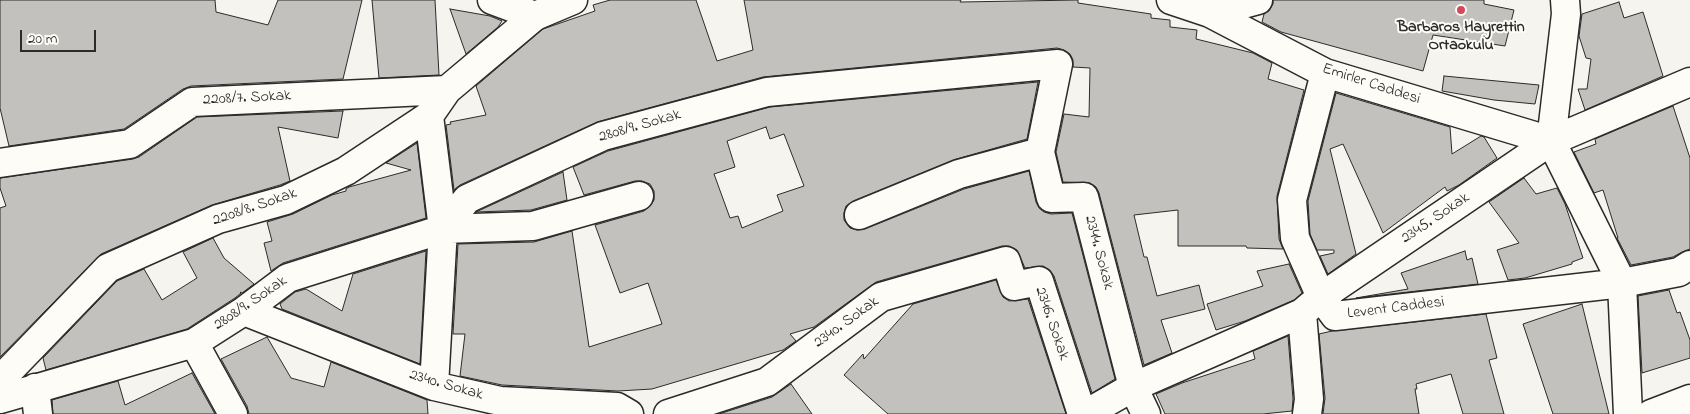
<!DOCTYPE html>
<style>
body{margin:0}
#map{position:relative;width:1690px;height:414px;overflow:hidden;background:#f5f4ef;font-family:"Indie Flower",sans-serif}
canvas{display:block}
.scale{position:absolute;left:20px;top:30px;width:76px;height:22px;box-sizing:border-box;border:2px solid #2b2b2b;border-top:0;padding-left:6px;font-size:15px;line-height:18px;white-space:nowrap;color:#2b2b2b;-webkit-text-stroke:4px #fdfcf7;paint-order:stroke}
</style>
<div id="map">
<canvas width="1690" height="414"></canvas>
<div class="scale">20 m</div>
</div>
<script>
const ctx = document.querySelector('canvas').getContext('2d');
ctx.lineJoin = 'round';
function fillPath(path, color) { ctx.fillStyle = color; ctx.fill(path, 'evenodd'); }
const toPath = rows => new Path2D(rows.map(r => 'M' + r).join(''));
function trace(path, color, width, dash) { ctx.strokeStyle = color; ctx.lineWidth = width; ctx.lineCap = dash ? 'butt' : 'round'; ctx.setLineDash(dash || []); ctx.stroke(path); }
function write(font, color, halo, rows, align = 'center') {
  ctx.font = font + ' "Indie Flower",sans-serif'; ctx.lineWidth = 4; ctx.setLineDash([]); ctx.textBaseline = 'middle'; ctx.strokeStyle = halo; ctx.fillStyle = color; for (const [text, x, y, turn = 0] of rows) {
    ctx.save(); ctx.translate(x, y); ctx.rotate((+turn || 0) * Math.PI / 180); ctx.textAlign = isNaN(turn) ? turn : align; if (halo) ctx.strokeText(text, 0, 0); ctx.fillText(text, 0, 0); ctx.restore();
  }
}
const building = toPath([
 [0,0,215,0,216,12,268,25,278,0,362,0,343,79,191,86,183,89,124,129,9,146,0,108,0,0],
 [372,0,435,0,439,75,379,78,372,0],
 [610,0,696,0,717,61,753,50,744,0,961,0,960,2,1078,0,1078,3,1151,14,1151,18,1170,20,1170,27,1197,30,1196,39,1253,53,1272,63,1268,79,1304,90,1277,196,1279,239,1283,249,1247,248,1246,246,1178,246,1178,210,1134,215,1144,257,1147,257,1157,296,1199,285,1205,309,1161,320,1172,353,1144,365,1099,193,1096,187,1090,183,1063,182,1056,152,1064,114,1089,117,1090,68,1073,67,1073,60,1070,54,1064,50,1057,48,763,77,597,122,460,185,454,190,446,125,451,124,450,122,486,115,476,86,543,29,595,11,593,5,610,0],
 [1273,0,1484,0,1484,4,1514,10,1505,46,1433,35,1423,71,1281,32,1262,22,1264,14,1269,11,1273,4,1273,0],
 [1619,2,1624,18,1643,12,1663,76,1585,110,1578,89,1587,89,1591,59,1586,58,1579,36,1582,14,1619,2],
 [450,9,490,16,502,21,498,27,466,54,450,9],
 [1444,76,1539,85,1535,104,1494,100,1442,91,1444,76],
 [1038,82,1027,139,953,160,853,201,846,206,844,213,844,220,850,228,857,230,865,229,964,189,1029,171,1036,202,1039,208,1044,212,1051,214,1072,213,1115,379,1092,393,1054,276,1050,270,1043,266,1025,268,1017,250,1009,246,1002,246,876,282,814,327,790,334,796,341,783,350,652,389,618,391,502,385,460,376,465,334,453,334,458,244,534,242,572,231,589,347,662,324,648,283,620,293,595,225,644,211,650,206,654,200,654,191,650,184,642,181,635,181,584,195,573,167,608,151,770,107,1038,82],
 [766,127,770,139,784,134,804,186,777,195,783,211,742,228,738,216,730,218,714,174,735,167,727,141,766,127],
 [1336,93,1450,127,1452,154,1481,136,1484,137,1497,158,1459,185,1447,191,1445,187,1383,233,1343,144,1330,149,1356,254,1328,274,1320,256,1334,253,1334,250,1317,250,1310,234,1308,201,1336,93],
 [1673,106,1690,158,1690,249,1682,252,1673,257,1631,265,1617,238,1618,238,1603,190,1594,193,1574,152,1596,144,1595,139,1673,106],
 [343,111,338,138,278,127,290,181,280,185,212,205,101,254,0,357,0,208,6,206,0,188,0,178,133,159,139,157,197,117,343,111],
 [417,143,426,218,283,263,271,271,264,243,272,241,267,222,293,214,332,195,346,191,346,189,349,187,411,170,386,163,417,143],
 [563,172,567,200,531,210,476,212,563,172],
 [1524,178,1536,194,1557,188,1565,204,1583,258,1572,262,1572,264,1525,278,1508,280,1497,250,1519,243,1489,202,1524,178],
 [213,238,224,258,254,284,242,293,240,292,241,293,235,298,187,329,46,370,43,358,117,281,144,269,162,300,197,278,183,252,213,238],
 [426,251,420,364,282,309,280,304,295,292,306,289,342,311,353,274,426,251],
 [1465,251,1467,260,1472,258,1478,284,1356,298,1408,289,1401,273,1465,251],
 [1289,264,1302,293,1294,300,1245,321,1216,330,1207,304,1263,286,1257,271,1289,264],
 [996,280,1003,297,1009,301,1028,299,1066,414,888,414,844,375,863,354,864,359,913,304,996,280],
 [1669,290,1677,313,1680,312,1690,340,1690,358,1642,373,1638,296,1669,290],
 [1582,304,1609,414,1553,414,1523,324,1582,304],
 [1486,314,1497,358,1489,360,1504,414,1463,414,1451,374,1416,384,1417,389,1415,389,1419,414,1323,414,1325,398,1319,334,1332,331,1486,314],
 [1288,336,1293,399,1292,411,1263,414,1165,414,1156,394,1182,383,1255,359,1253,351,1288,336],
 [267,337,291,378,324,387,331,362,427,400,428,414,249,414,247,406,221,359,267,337],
 [192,373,215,414,53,414,52,400,118,381,125,405,192,373],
 [791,384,812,414,719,414,772,397,791,384]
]);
fillPath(building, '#c2c1be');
trace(building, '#2b2b2b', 1);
const street = toPath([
 [1171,0,1210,13,1325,73,1551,141],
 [1565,0,1566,14,1551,141,1622,283,1628,414],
 [1210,13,1258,0],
 [1325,73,1292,200,1295,238,1321,297,1551,141,1690,82],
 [429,116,443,229,434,386],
 [1040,152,1051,198,1084,197,1133,387,1146,414],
 [0,163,130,144,192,102,447,90],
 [443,229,533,226,639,196],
 [244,311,434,386,500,401,617,407,629,414],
 [1302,313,1309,399,1307,414],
 [194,343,233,414],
 [0,380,108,268,218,219,286,200,346,171,429,116,447,90,535,16],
 [35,388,38,414],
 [0,399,194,343,244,311,288,278,443,229,467,199,603,136,767,92,1058,64,1040,152,959,174,859,215],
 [668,414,767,382,881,297,1006,261,1014,286,1039,281,1082,414],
 [1086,414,1133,387,1302,313,1321,297,1335,316,1622,283,1679,272,1690,265],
 [1651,414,1690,399]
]);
const secondary = toPath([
 [492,0,535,16,573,0]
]);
trace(street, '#2b2b2b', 31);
trace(secondary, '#2b2b2b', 31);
trace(street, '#fdfcf7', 28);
trace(secondary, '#fdfcf7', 28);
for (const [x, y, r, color] of [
 [1461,10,5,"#d1495b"]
]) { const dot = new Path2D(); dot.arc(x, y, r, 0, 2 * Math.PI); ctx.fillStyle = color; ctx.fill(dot); trace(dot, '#fdfcf7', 2); }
write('bold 16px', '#2b2b2b', '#fdfcf7', [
 ["Barbaros Hayrettin",1461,28],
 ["Ortaokulu",1461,46]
]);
write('16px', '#2b2b2b', '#fdfcf7', [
 ["Emirler Caddesi",1371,85,18],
 ["2208/7. Sokak",247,99,-3],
 ["2808/9. Sokak",640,127,-16],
 ["2208/8. Sokak",255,208,-19],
 ["2345. Sokak",1436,219,-34],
 ["2344. Sokak",1098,253,75],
 ["2808/9. Sokak",251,304,-34],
 ["Levent Caddesi",1396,309,-7],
 ["2340. Sokak",847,323,-36],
 ["2346. Sokak",1051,324,71],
 ["2340. Sokak",446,386,16]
]);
</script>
